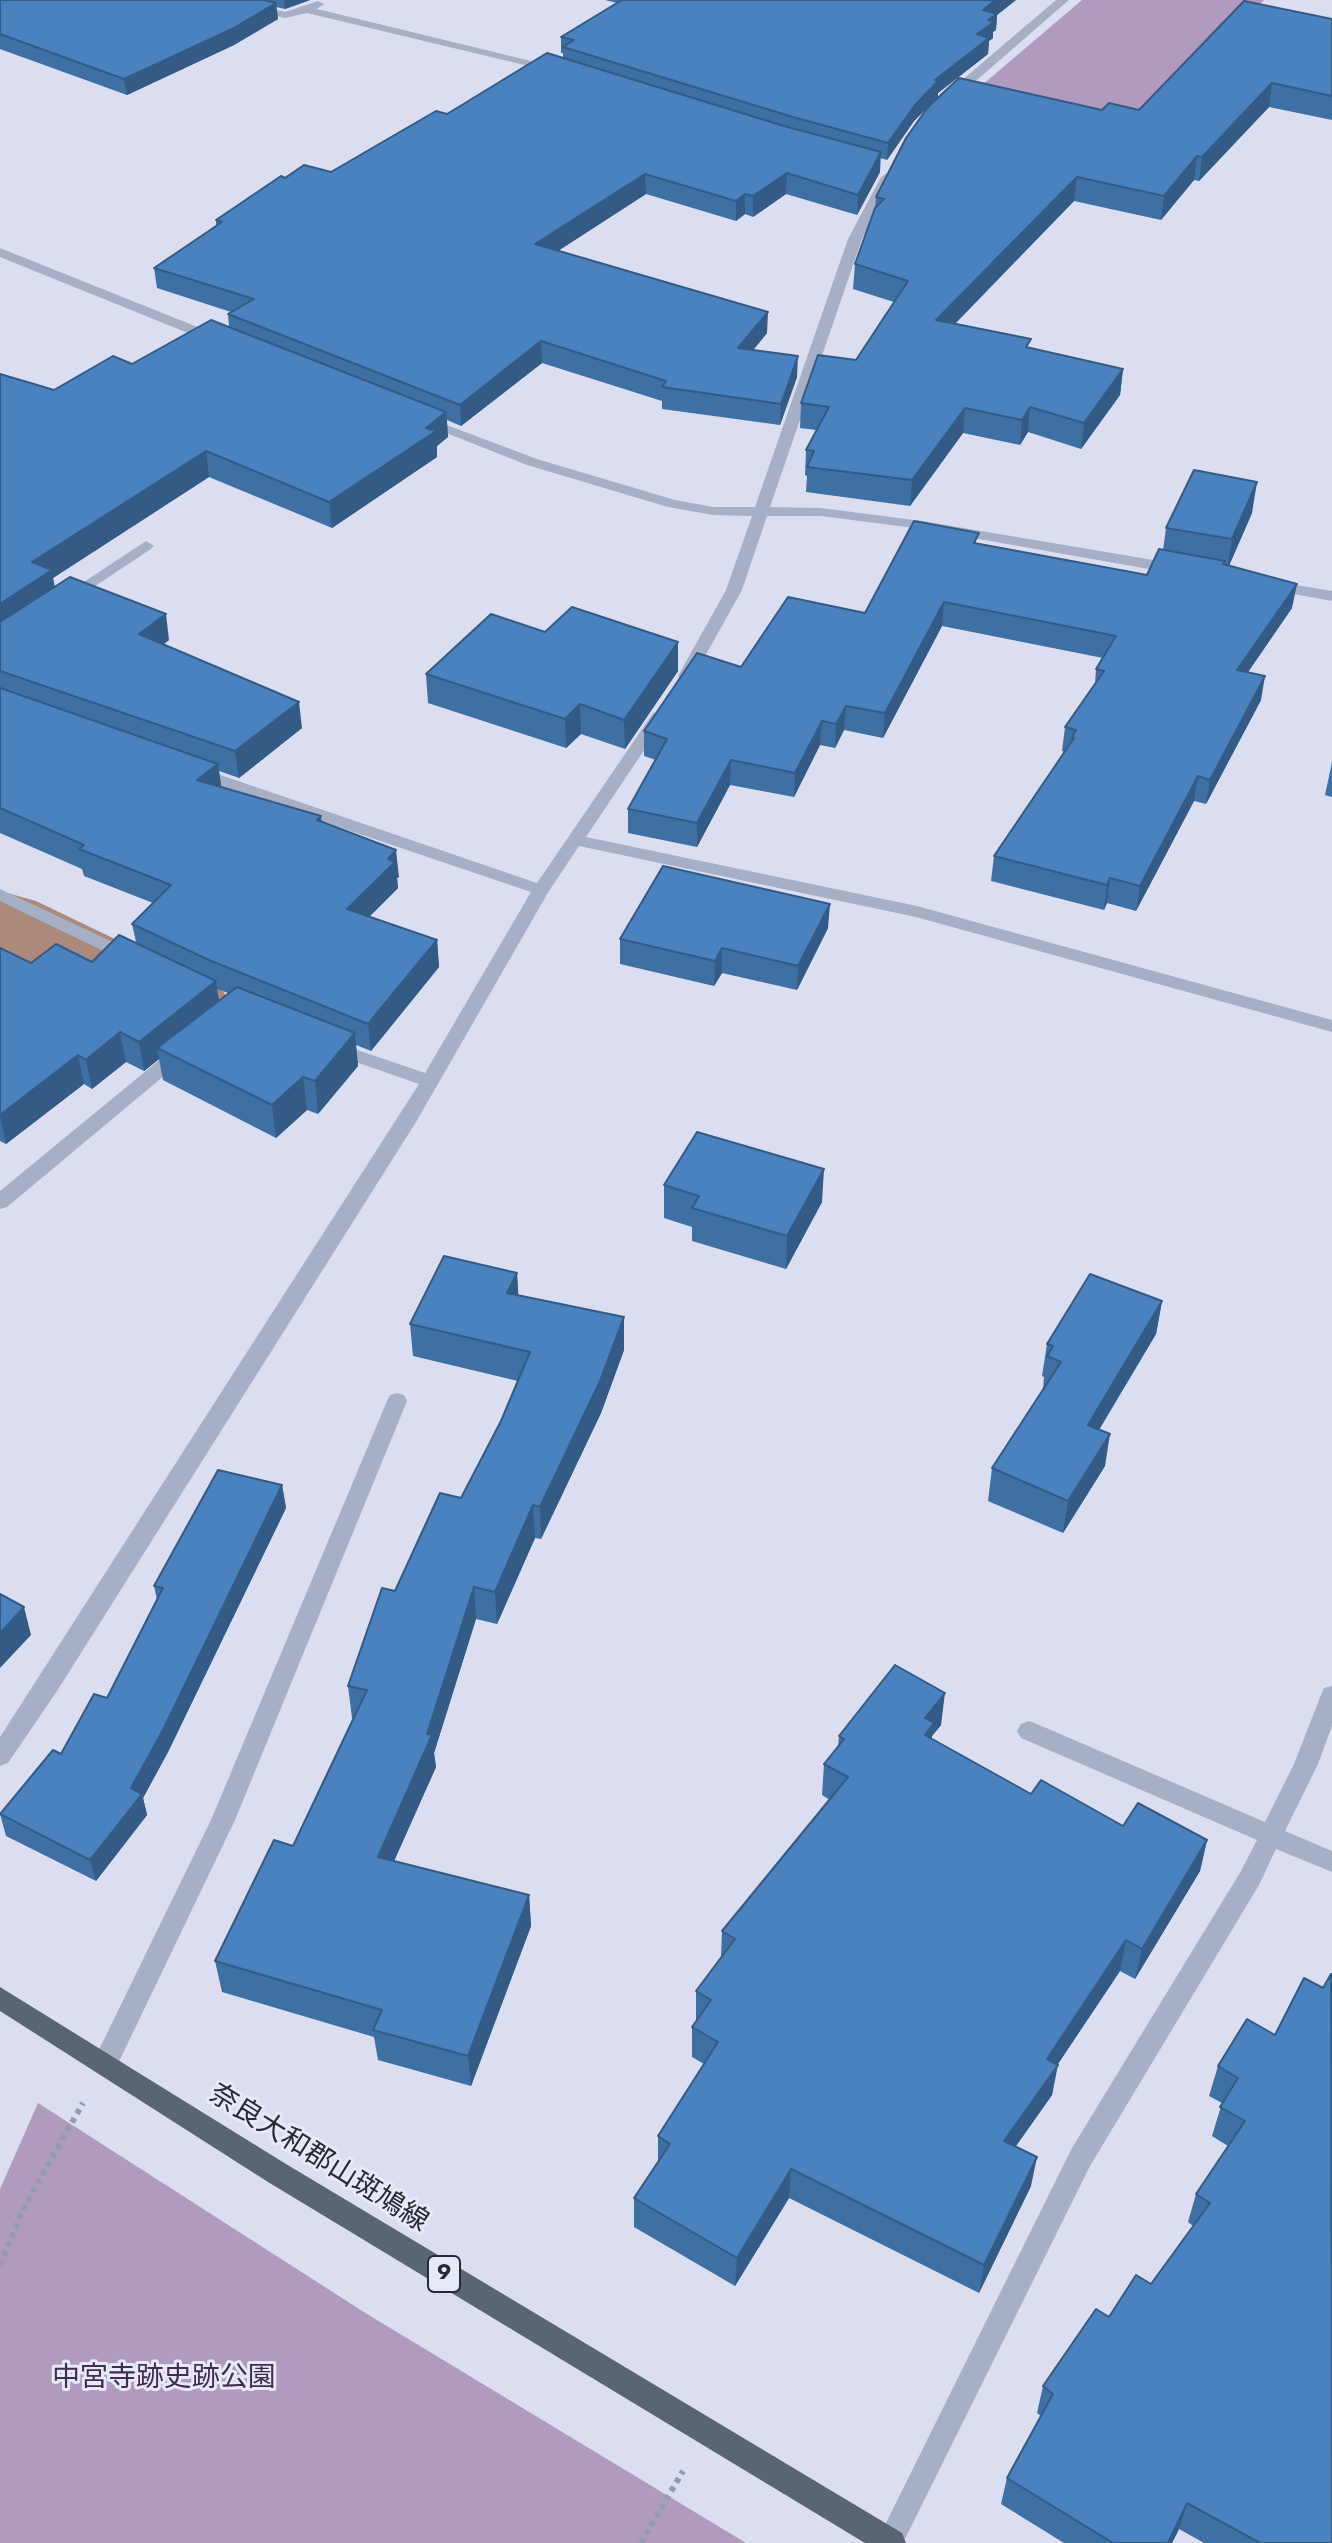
<!DOCTYPE html>
<meta charset="utf-8">
<style>
body{margin:0}
canvas{display:block;background:#dadef0}
</style>
<canvas width="1332" height="2543"></canvas>
<script>
const ctx = document.querySelector('canvas').getContext('2d');
ctx.lineJoin = 'round';
function fillPath(path, color) { ctx.fillStyle = color; ctx.fill(path, 'evenodd'); }
const toPath = rows => new Path2D(rows.map(r => 'M' + r).join(''));
function trace(path, color, width, dash) { ctx.strokeStyle = color; ctx.lineWidth = width; ctx.lineCap = dash ? 'butt' : 'round'; ctx.setLineDash(dash || []); ctx.stroke(path); }
function write(font, color, halo, rows, align = 'center') {
  ctx.font = font + ' Jost,"Noto Sans JP",sans-serif'; ctx.lineWidth = 6; ctx.setLineDash([]); ctx.textBaseline = 'middle'; ctx.strokeStyle = halo; ctx.fillStyle = color; for (const [text, x, y, turn = 0] of rows) {
    ctx.save(); ctx.translate(x, y); ctx.rotate((+turn || 0) * Math.PI / 180); ctx.textAlign = isNaN(turn) ? turn : align; if (halo) ctx.strokeText(text, 0, 0); ctx.fillText(text, 0, 0); ctx.restore();
  }
}
fillPath(toPath([
 [1082,0,1264,0,1238,31,1128,130,975,91],
 [38,2103,367,2314,746,2543,0,2543,0,2189]
]), '#b09bbe');
fillPath(toPath([
 [0,891,36,901,223,991,239,1016,223,1041,186,1051,149,1041,0,965,0,891]
]), '#ab8a7b');
trace(toPath([
 [0,2265,23,2209,83,2103],
 [641,2543,683,2471]
]), '#919bb3', 6, [5, 5]);
fillPath(toPath([
 [215,0,236,0,285,12,318,1,324,4,317,9,564,69,558,73,307,13,285,18,215,0],
 [1056,0,1069,0,955,99,947,99,947,93,1056,0],
 [887,173,893,177,862,239,770,507,821,508,922,521,1177,564,1185,569,1177,574,922,529,821,516,767,516,742,590,694,676,692,679,680,679,678,676,726,590,752,516,713,515,668,507,527,465,416,421,423,417,428,418,537,459,675,500,713,507,755,507,848,239,881,177,887,173],
 [0,248,220,336,222,339,210,342,0,257,0,248],
 [146,541,154,546,151,549,71,602,61,602,58,599,146,541],
 [1271,581,1332,591,1332,601,1266,589,1266,583,1271,581],
 [659,711,667,716,586,837,917,906,1332,1020,1332,1032,916,917,579,846,549,891,416,1122,57,1691,8,1763,0,1766,0,1737,419,1084,327,1052,325,1048,334,1042,425,1073,531,892,191,777,189,773,191,769,203,769,537,883,653,713,659,711],
 [0,889,136,953,139,957,136,961,124,961,0,901,0,889],
 [182,1045,189,1047,191,1051,189,1055,7,1207,0,1209,0,1191,175,1047,182,1045],
 [397,1393,404,1395,407,1401,235,1820,114,2072,105,2076,96,2072,92,2064,211,1820,387,1401,390,1395,397,1393],
 [1332,1686,1332,1726,1318,1764,1285,1831,1332,1851,1332,1872,1276,1849,1259,1885,1090,2166,903,2543,876,2543,1072,2148,1241,1871,1257,1840,1021,1738,1017,1731,1021,1724,1029,1721,1037,1724,1265,1822,1294,1764,1321,1695,1324,1688,1332,1686]
]), '#a7afc7');
fillPath(toPath([
 [0,1987,286,2164,902,2533,906,2543,865,2543,268,2182,0,2011,0,1987]
]), '#596475');
fillPath(toPath([
 [0,0,310,0,285,9,276,7,278,19,234,45,127,95,0,49],
 [605,0,1016,0,997,15,996,30,993,32,993,38,989,41,988,54,938,93,938,97,914,121,887,160,880,158,880,172,857,215,786,194,753,217,745,214,736,221,646,194,558,251,767,333,753,350,797,377,780,425,662,409,662,401,542,363,461,426,447,420,448,437,437,446,437,457,332,528,209,477,53,578,55,587,169,640,164,644,302,728,239,778,219,771,221,787,321,816,322,822,399,877,397,878,398,888,369,917,437,940,439,967,371,1051,356,1045,358,1066,318,1114,307,1110,276,1138,163,1080,159,1059,144,1071,126,1062,92,1089,84,1084,6,1144,0,1141,0,948,31,963,92,962,136,942,132,924,153,903,84,876,82,869,0,833,0,374,54,390,132,364,229,327,228,314,231,312,157,288,154,268,216,226,216,220,285,178,331,172,563,58,563,53,561,53,561,37,617,3],
 [217,989,228,993,219,1000],
 [1332,19,1332,120,1269,107,1199,181,1194,180,1161,220,1074,201,955,324,1030,348,1123,369,1120,395,1081,449,1028,432,1020,445,963,433,910,506,806,492,807,476,805,475,806,450,816,430,800,428,801,403,856,360,894,302,853,289,855,264,875,208,876,197,1102,110,1139,110],
 [1252,513,1229,566,1292,608,1248,672,1261,700,1206,804,1194,801,1136,911,1107,903,1104,910,991,881,994,856,1064,752,1062,751,1065,727,1095,684,1096,669,1103,658,942,626,883,738,844,730,835,748,820,745,794,797,730,785,697,847,628,833,628,809,656,760,644,756,644,731,741,667,865,613,978,544,1147,575,1163,550,1166,528],
 [545,632,678,671,625,749,581,734,566,748,428,703,426,674],
 [1332,762,1332,797,1325,795],
 [828,928,797,990,722,973,714,986,620,964,620,939],
 [664,1185,822,1202,786,1269,692,1241,692,1227,664,1218],
 [517,1273,518,1295,624,1317,624,1350,601,1413,541,1539,535,1538,497,1624,476,1619,434,1753,436,1767,394,1861,529,1895,531,1926,471,2086,378,2060,374,2037,222,1992,215,1961,293,1846,353,1718,352,1718,348,1686,395,1591,461,1498,501,1421,518,1381,413,1356,410,1324],
 [1162,1301,1156,1334,1099,1429,1105,1466,1063,1533,988,1501,992,1468,1043,1389,1044,1377,1042,1376,1047,1344],
 [282,1485,286,1508,168,1752,143,1798,147,1815,96,1881,6,1836,0,1814,61,1754,107,1698,157,1600,154,1586],
 [941,1725,932,1736,932,1739,1031,1794,1123,1826,1207,1840,1200,1871,1135,1979,1120,1971,1057,2065,1052,2095,1016,2146,1031,2186,979,2293,789,2198,735,2286,634,2227,634,2198,658,2161,658,2136,704,2064,692,2057,692,2027,696,2022,696,1991,721,1957,722,1931,830,1800,822,1795,824,1764,838,1747,839,1736],
 [1247,2019,1332,2543,1204,2543,1179,2529,1172,2543,1064,2543,1001,2504,1007,2478,1041,2416,1037,2413,1043,2386,1109,2317,1151,2284,1193,2226,1188,2222,1196,2194,1228,2146,1212,2136,1222,2103,1209,2096,1218,2066]
]), '#3f70a4');
fillPath(toPath([
 [284,0,310,0,285,9],
 [996,0,1016,0,997,15,996,30,993,32,993,38,989,41,988,54,938,93,938,97,914,121,887,160,888,143,915,105,935,80,977,34,983,10],
 [276,3,278,19,234,45,127,95,124,79],
 [1272,83,1269,107,1199,181,1202,157],
 [881,152,880,172,857,215,858,195],
 [1197,156,1194,180,1161,220,1164,196],
 [787,173,786,194,753,217,753,196],
 [645,174,646,194,536,265,535,244],
 [1077,177,1074,201,934,345,936,320],
 [745,194,745,214,736,221,736,201],
 [768,312,767,333,738,369,738,348],
 [541,341,542,363,461,426,460,405],
 [798,356,797,377,780,425,781,404],
 [1123,369,1120,395,1081,449,1084,423],
 [1030,407,1028,432,1020,445,1022,420],
 [965,408,963,433,910,506,912,480],
 [446,412,448,437,437,446,437,457,332,528,329,502],
 [206,451,209,477,53,578,56,596,0,634,0,604,32,562],
 [1257,482,1252,513,1227,570,1232,539],
 [1297,584,1292,608,1233,694,1237,670],
 [944,602,942,626,883,738,885,713],
 [166,614,169,640,143,660,139,634],
 [678,642,678,671,625,749,624,720],
 [1265,676,1261,700,1206,804,1210,780],
 [299,702,302,728,239,778,235,751],
 [580,704,581,734,566,748,565,719],
 [846,706,844,730,835,748,836,724],
 [822,721,820,745,794,797,795,773],
 [731,760,730,785,697,847,697,823],
 [218,764,222,791,197,780],
 [1198,776,1194,801,1136,911,1140,886],
 [396,850,399,877,397,878,398,888,350,936,347,909],
 [1110,878,1107,903,1104,910,1107,885],
 [830,904,828,928,797,990,798,966],
 [437,940,439,967,371,1051,368,1024],
 [722,948,722,973,714,986,715,961],
 [216,981,220,1010,157,1048,159,1059,144,1071,139,1042],
 [120,1032,126,1062,92,1089,86,1060],
 [355,1033,358,1066,318,1114,315,1081],
 [78,1055,84,1084,6,1144,0,1115],
 [303,1077,307,1110,276,1138,272,1105],
 [824,1169,822,1202,786,1269,787,1236],
 [517,1273,519,1306,507,1293],
 [1162,1301,1156,1334,1083,1457,1088,1425],
 [624,1317,624,1350,601,1413,541,1539,540,1507],
 [1110,1434,1105,1466,1063,1533,1068,1501],
 [282,1485,286,1508,168,1752,143,1798,147,1815,96,1881,90,1860,131,1788],
 [533,1505,535,1538,497,1624,495,1592],
 [474,1587,476,1619,434,1753,436,1767,382,1888,378,1857,427,1734],
 [24,1607,31,1635,0,1668,0,1633],
 [945,1693,941,1725,932,1736,930,1754,921,1766,925,1718],
 [1207,1840,1200,1871,1135,1979,1142,1949],
 [529,1895,531,1926,471,2086,468,2056],
 [1126,1940,1120,1971,1042,2088,1047,2059],
 [1058,2065,1052,2095,999,2170,1004,2141],
 [1037,2157,1031,2186,979,2293,984,2265],
 [791,2169,789,2198,735,2286,737,2258],
 [1187,2503,1179,2529,1172,2543,1168,2543]
]), '#335b86');
const building = toPath([
 [0,0,264,0,276,3,232,29,124,79,0,34,0,0],
 [622,0,996,0,983,10,997,14,988,20,994,22,977,34,989,38,935,80,939,80,915,105,888,143,793,117,563,47,574,40,561,37,622,0],
 [1244,1,1332,19,1332,96,1272,83,1202,157,1197,156,1164,196,1077,177,936,320,1031,339,1026,347,1123,369,1084,423,1030,407,1022,420,965,408,912,480,807,467,814,451,806,450,829,407,801,403,818,355,856,360,908,281,855,264,875,208,884,199,876,197,906,138,928,107,959,78,1102,110,1109,103,1139,110,1244,1],
 [547,53,784,126,881,152,858,195,787,173,753,196,745,194,736,201,645,174,535,244,768,312,738,348,798,356,781,404,662,387,666,381,541,341,460,405,228,314,254,299,154,268,222,222,216,220,281,176,285,178,304,165,331,172,436,111,447,114,547,53],
 [211,320,446,412,426,428,436,431,329,502,206,451,32,562,52,570,0,604,0,374,54,390,113,356,132,364,211,320],
 [1194,470,1257,482,1232,539,1166,528,1194,470],
 [914,521,979,533,974,543,1147,575,1159,549,1225,561,1223,564,1297,584,1237,670,1265,676,1210,780,1198,776,1140,886,1110,878,1107,885,994,856,1074,738,1072,737,1076,730,1065,727,1104,671,1096,669,1116,636,944,602,885,713,846,706,836,724,822,721,795,773,731,760,697,823,628,809,667,739,644,731,697,653,741,667,788,597,865,613,914,521],
 [70,577,166,614,139,634,299,702,235,751,0,671,0,622,70,577],
 [572,607,678,642,624,720,580,704,565,719,426,674,491,614,545,632,572,607],
 [0,688,218,764,197,780,321,816,317,820,396,850,388,859,395,862,347,909,437,940,368,1024,209,960,132,924,171,885,79,849,84,845,0,808,0,688],
 [663,866,830,904,798,966,722,948,715,961,620,939,663,866],
 [119,935,216,981,139,1042,120,1032,86,1060,78,1055,0,1115,0,948,31,963,56,944,92,962,119,935],
 [237,987,355,1033,315,1081,303,1077,272,1105,157,1048,237,987],
 [697,1132,824,1169,787,1236,692,1208,699,1196,664,1185,697,1132],
 [444,1256,517,1273,507,1293,624,1317,600,1381,540,1507,533,1505,495,1592,474,1587,427,1734,432,1735,378,1857,529,1895,468,2056,373,2030,382,2010,215,1961,274,1840,293,1846,367,1690,348,1686,382,1588,395,1591,440,1493,461,1498,501,1421,530,1352,410,1324,444,1256],
 [1090,1274,1162,1301,1088,1425,1110,1434,1068,1501,992,1468,1061,1362,1047,1356,1053,1346,1047,1344,1090,1274],
 [218,1470,282,1485,163,1730,131,1788,142,1794,90,1860,0,1814,53,1750,61,1754,94,1694,107,1698,163,1588,154,1586,218,1470],
 [0,1594,24,1607,0,1633,0,1594],
 [895,1665,945,1693,925,1718,934,1723,925,1735,1031,1794,1041,1780,1123,1826,1138,1803,1207,1840,1142,1949,1126,1940,1047,2059,1058,2065,1004,2141,1037,2157,984,2265,791,2169,737,2258,634,2198,670,2144,658,2136,718,2042,692,2027,711,2000,696,1991,735,1939,722,1931,848,1777,824,1764,844,1739,839,1736,895,1665],
 [1331,1974,1332,2543,1260,2543,1187,2503,1168,2543,1113,2543,1007,2478,1053,2394,1043,2386,1096,2309,1109,2317,1136,2275,1151,2284,1210,2203,1196,2194,1245,2121,1220,2107,1238,2078,1218,2066,1247,2019,1275,2035,1304,1978,1323,1988,1331,1974]
]);
fillPath(building, '#4982bf');
trace(building, '#335b86', 2);
for (const [x, y, w] of [
 [444,2274,32]
]) { const box = new Path2D(); box.roundRect(x - w / 2, y - 18, w, 36, 6); ctx.fillStyle = '#e6e9f8'; ctx.fill(box); trace(box, '#272c34', 2); }
write('bold 22px', '#272c34', null, [
 ["9",444,2274]
]);
write('28px', '#272c34', '#e6e9f8', [
 ["奈良大和郡山斑鳩線",318,2159,32]
]);
write('28px', '#442c51', '#e6e9f8', [
 ["中宮寺跡史跡公園",164,2379]
]);
</script>
